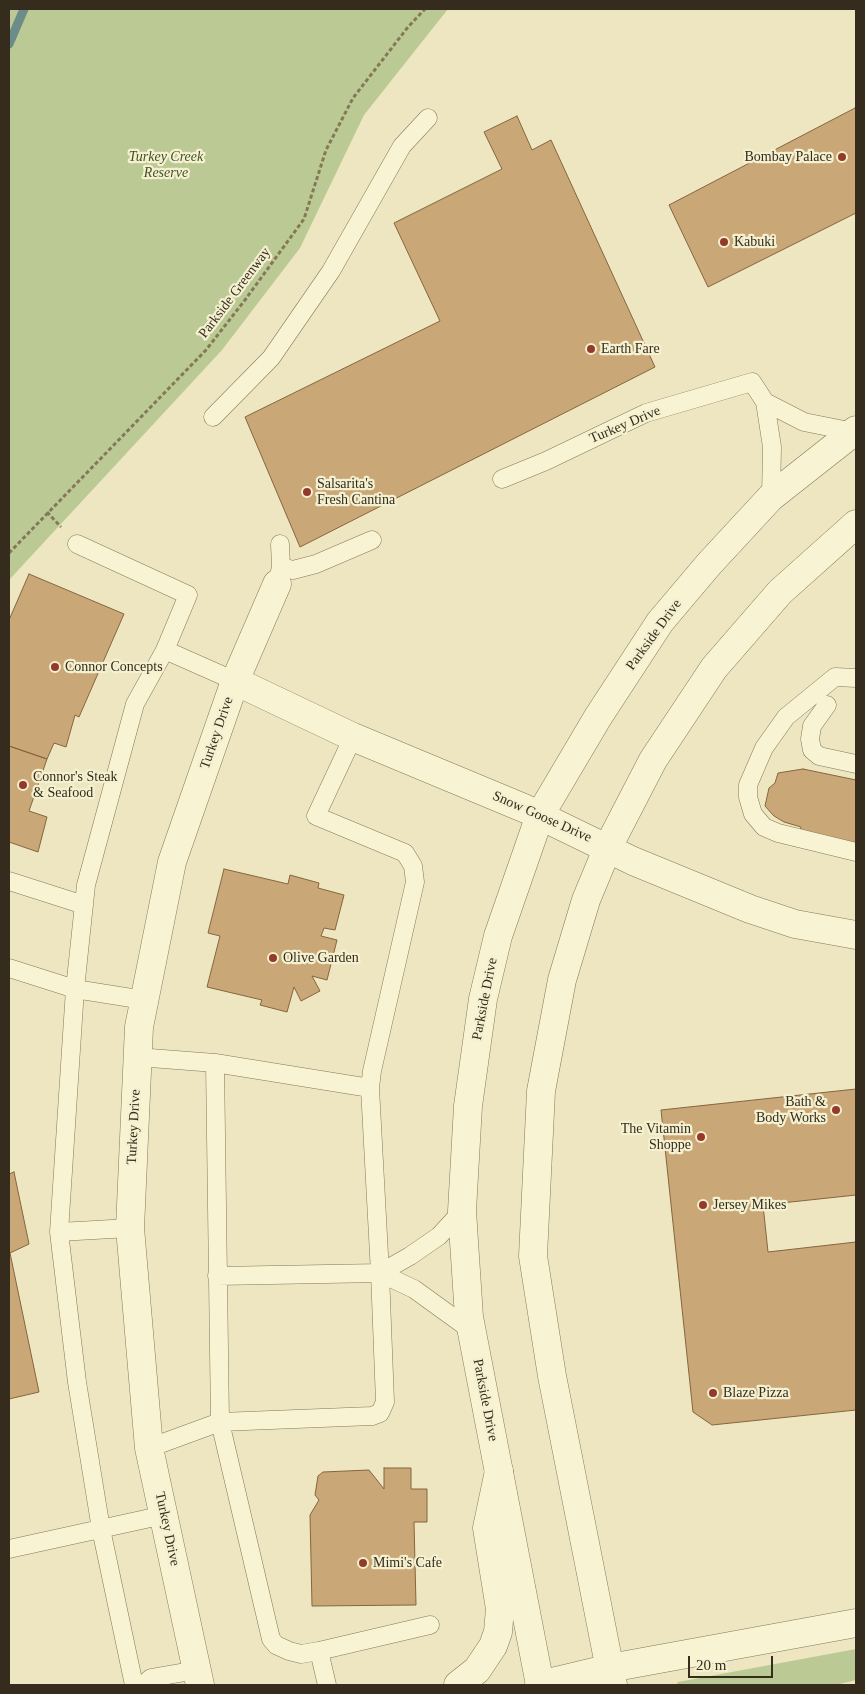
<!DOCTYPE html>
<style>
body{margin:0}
#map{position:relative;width:865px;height:1694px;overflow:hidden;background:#ede6c0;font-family:"Times New Roman",serif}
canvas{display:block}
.frame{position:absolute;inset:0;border:10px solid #352c1d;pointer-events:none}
.scale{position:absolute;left:688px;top:1656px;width:85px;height:22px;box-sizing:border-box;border:2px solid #352c1d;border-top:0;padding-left:6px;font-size:15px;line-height:18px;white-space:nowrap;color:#352c1d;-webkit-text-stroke:4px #f4f0d0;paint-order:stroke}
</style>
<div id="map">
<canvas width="865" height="1694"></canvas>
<div class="frame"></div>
<div class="scale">20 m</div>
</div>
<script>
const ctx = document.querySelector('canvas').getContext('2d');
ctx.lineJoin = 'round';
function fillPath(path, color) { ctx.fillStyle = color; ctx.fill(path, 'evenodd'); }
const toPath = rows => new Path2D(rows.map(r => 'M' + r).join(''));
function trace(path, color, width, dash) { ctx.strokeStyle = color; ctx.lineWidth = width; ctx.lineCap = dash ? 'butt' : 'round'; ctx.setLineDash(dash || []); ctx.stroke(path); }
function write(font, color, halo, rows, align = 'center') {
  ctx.font = font + ' "Times New Roman",serif'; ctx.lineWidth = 4.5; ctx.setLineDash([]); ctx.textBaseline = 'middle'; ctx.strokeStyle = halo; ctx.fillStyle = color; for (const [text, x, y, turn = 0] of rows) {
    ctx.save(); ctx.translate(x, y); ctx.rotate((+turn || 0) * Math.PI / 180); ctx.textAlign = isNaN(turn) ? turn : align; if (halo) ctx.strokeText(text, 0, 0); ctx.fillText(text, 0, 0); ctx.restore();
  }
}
fillPath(toPath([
 [9,9,448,9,364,115,300,248,222,350,9,580],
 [856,1649,856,1680,836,1685,676,1685,678,1682]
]), '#bbca95');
trace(toPath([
 [9,44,24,9]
]), '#6b8c89', 9);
const building = toPath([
 [855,108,856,110,856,213,708,287,669,205,855,108],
 [517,116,532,150,551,140,655,367,300,547,245,417,440,321,394,223,502,169,484,132,517,116],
 [29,574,124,614,79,717,75,715,66,747,54,743,47,759,9,746,9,620,29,574],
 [9,746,47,759,29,811,47,817,38,852,9,842,9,746],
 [803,769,856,780,856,844,800,832,801,827,784,822,774,816,765,806,769,788,775,783,778,773,803,769],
 [224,869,288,884,290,875,319,883,318,888,344,895,335,930,324,928,321,936,337,940,327,980,312,976,320,991,301,1001,294,987,287,1012,260,1005,262,1000,207,987,220,936,208,933,224,869],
 [856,1089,856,1195,763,1205,768,1252,856,1242,856,1410,712,1425,693,1412,661,1110,856,1089],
 [14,1172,29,1244,10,1253,39,1392,9,1399,9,1174,14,1172],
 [384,1468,411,1468,411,1489,427,1489,427,1522,414,1522,416,1605,312,1606,310,1515,319,1500,315,1495,318,1476,323,1472,369,1470,384,1489,384,1468]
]);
fillPath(building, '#caa777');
trace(building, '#84653f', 1);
const service = toPath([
 [765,402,804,422,854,432],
 [213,417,271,358,331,271,402,146,428,118],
 [502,479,546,461,646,413,752,382,765,402,772,447,771,497],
 [77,544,188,595,165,650],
 [280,544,281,567],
 [277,584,281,567,293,570,316,564,372,540],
 [856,678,835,677,786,717,764,748,748,785,748,797,753,814,764,827,778,833,856,852],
 [827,705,812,726,810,739,812,750,819,756,856,764],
 [9,881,84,905],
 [9,968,75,989,59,1232,77,1382,101,1529,134,1685],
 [144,1000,75,989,86,885,135,704,165,650,235,681],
 [137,1057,215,1063,220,1422,271,1639,276,1645,289,1651,301,1654,319,1651,430,1625],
 [215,1063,370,1088],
 [59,1232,130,1228],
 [380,1273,410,1256,439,1236,462,1211],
 [217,1276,380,1273,414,1289,472,1331],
 [149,1448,220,1422,372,1416,380,1413,385,1402,380,1273,370,1088,372,1071,415,882,413,866,405,853,316,816,353,737],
 [9,1549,164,1515],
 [319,1651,327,1685],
 [143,1685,151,1678,197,1670]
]);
const minor = toPath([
 [235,681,353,737,526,809,633,861,750,909,795,924,856,935],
 [200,1685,149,1448,130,1228,139,1027,172,862,235,681,277,584],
 [458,1685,477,1670,493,1646,498,1632,500,1609,487,1528,499,1471],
 [539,1685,610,1668,856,1623]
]);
const tertiary = toPath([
 [540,1685,469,1317,462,1211,468,1106,483,999,498,936,540,815,598,717,660,622,709,564,771,497,856,430],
 [613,1685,552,1376,533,1256,541,1091,562,980,586,900,608,847,653,760,714,668,780,592,856,524]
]);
trace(service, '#857859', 19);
trace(minor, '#857859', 29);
trace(tertiary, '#857859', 29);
trace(toPath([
 [47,512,61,527],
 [9,553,206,350,245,300,304,219,326,150,353,98,408,27,425,9]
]), '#857859', 3, [4, 2.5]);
trace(service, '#f8f3d3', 18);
trace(minor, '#f8f3d3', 28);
trace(tertiary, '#f8f3d3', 28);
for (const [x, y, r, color] of [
 [842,157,5,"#933a2a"],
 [724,242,5,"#933a2a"],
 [591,349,5,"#933a2a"],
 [307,492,5,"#933a2a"],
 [55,667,5,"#933a2a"],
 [23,785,5,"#933a2a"],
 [273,958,5,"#933a2a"],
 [836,1110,5,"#933a2a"],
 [701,1137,5,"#933a2a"],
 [703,1205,5,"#933a2a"],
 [713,1393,5,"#933a2a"],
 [363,1563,5,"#933a2a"]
]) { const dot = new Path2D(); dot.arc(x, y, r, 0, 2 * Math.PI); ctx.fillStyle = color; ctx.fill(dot); trace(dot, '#f4f0d0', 2); }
write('italic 14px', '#3f5124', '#f4f0d0', [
 ["Turkey Creek",166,157],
 ["Reserve",166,173]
]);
write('14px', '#352c1d', '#f4f0d0', [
 ["Bombay Palace",832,157,"right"],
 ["Kabuki",734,242],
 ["Earth Fare",601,349],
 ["Salsarita's",317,484],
 ["Fresh Cantina",317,500],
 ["Connor Concepts",65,667],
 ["Connor's Steak",33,777],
 ["& Seafood",33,793],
 ["Olive Garden",283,958],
 ["Bath &",826,1102,"right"],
 ["Body Works",826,1118,"right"],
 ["The Vitamin",691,1129,"right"],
 ["Shoppe",691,1145,"right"],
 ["Jersey Mikes",713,1205],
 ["Blaze Pizza",723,1393],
 ["Mimi's Cafe",373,1563]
], 'left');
write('14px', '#352c1d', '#f4f0d0', [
 ["Parkside Greenway",235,293,-53],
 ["Turkey Drive",625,425,-23],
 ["Parkside Drive",654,635,-54],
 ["Turkey Drive",217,733,-71],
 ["Snow Goose Drive",542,817,24],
 ["Parkside Drive",485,999,-79],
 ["Turkey Drive",134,1127,-87],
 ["Parkside Drive",485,1400,79],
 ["Turkey Drive",167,1529,78]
]);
</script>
